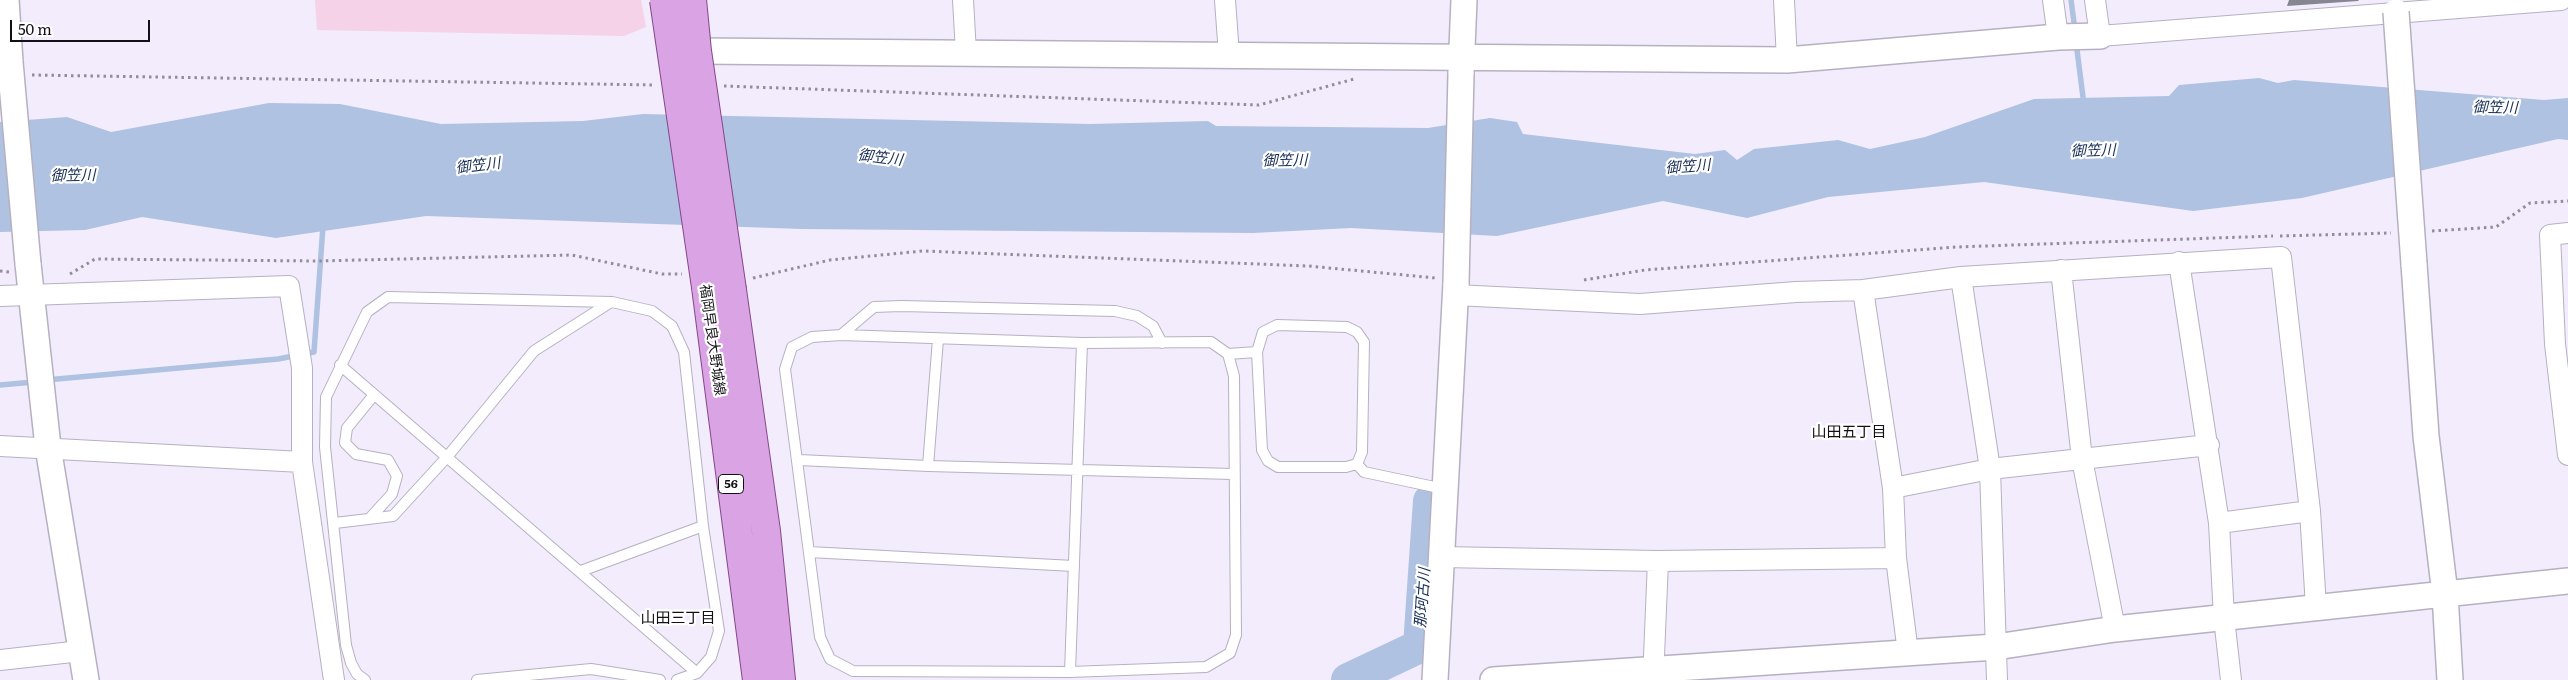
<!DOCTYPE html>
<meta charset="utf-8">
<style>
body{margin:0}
#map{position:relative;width:2568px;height:680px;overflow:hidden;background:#f2ecfd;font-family:Literata,serif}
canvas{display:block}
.scale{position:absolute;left:10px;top:20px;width:140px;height:22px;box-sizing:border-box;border:2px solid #121015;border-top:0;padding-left:6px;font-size:15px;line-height:18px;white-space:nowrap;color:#121015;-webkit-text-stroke:4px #fff;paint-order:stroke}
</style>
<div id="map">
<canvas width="2568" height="680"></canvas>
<div class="scale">50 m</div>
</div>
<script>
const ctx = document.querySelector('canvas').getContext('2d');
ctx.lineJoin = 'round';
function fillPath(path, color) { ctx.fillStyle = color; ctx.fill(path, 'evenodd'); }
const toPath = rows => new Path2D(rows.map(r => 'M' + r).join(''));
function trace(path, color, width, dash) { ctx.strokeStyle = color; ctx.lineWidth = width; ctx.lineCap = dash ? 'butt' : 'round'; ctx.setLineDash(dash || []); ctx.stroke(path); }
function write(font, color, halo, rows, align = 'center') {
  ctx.font = font + ' Literata,"Noto Sans JP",serif'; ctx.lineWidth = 4.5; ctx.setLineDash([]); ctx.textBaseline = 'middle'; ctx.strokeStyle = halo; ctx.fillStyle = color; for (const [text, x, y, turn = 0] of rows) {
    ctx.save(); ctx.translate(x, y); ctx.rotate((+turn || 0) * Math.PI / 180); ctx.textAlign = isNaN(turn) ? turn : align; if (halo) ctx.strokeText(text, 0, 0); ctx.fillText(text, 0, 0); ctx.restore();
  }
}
fillPath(toPath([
 [315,0,641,0,646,27,624,36,317,30]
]), '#f5d2e7');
fillPath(toPath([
 [2259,78,2278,83,2294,80,2544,100,2568,98,2568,140,2558,139,2302,198,2193,211,1984,182,1828,197,1747,218,1663,201,1497,236,1351,228,1253,233,802,229,426,216,276,238,142,217,85,230,0,232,0,122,67,117,111,132,269,103,340,104,441,124,583,121,643,114,1090,124,1208,121,1216,126,1428,128,1490,118,1517,122,1523,134,1695,154,1725,150,1737,160,1754,149,1838,140,1870,149,1925,137,2034,99,2169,96,2179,85]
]), '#afc2e2');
trace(toPath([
 [2071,0,2075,30],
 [2076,42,2084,105],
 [46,380,278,359,314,352,323,226],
 [0,385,34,382]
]), '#afc2e2', 5.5);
trace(toPath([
 [1348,680,1420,646,1430,501]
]), '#afc2e2', 34);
const service = toPath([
 [841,335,874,307,901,306,1115,311,1137,316,1153,326,1162,343],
 [1228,354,1234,376,1236,635,1230,653,1206,667,1070,672,853,671,830,659,820,637,785,369,792,347,812,337,841,335,1082,343,1211,342,1228,354,1257,352],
 [340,365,697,673],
 [799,460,928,466,1233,474],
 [1357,464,1362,452,1364,342,1357,332,1347,327,1277,325,1263,332,1257,352,1262,450,1268,461,1278,467,1346,467,1357,464,1364,472,1444,489],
 [928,466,938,339],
 [370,518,392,494,397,476,388,460,356,454,345,443,347,428,373,396],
 [335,523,393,516,447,457,534,351,611,302],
 [809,552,1074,566],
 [581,571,703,526],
 [1070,672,1082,343],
 [365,680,357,674,351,663,346,645,325,447,326,397,367,312,388,297,612,302,652,311,672,326,684,352,703,526,719,631,711,657,697,673,677,680],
 [477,680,591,669,660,680]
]);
const minor = toPath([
 [963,0,966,53],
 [1225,0,1229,55],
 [1784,0,1787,60],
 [2053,0,2058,37],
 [2095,0,2100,36,2561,0],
 [2568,233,2550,235,2555,344,2568,455],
 [2179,262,2219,523,2224,618,2231,680],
 [2061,270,2082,459,2115,629],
 [1961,277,1990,469,1997,680],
 [1863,290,1893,488,1896,558,1908,653],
 [1455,295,1640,304,1796,292,1863,290,1961,277,2281,257,2310,511,2316,607],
 [0,296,289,286,302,368,302,462,334,680],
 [0,446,302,462],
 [1893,488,1990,469,2209,445],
 [2219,523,2310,511],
 [1441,557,1658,561,1896,558],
 [0,660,81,651],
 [1653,680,1658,561]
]);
const tertiary = toPath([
 [6,0,10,62],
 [697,51,1787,60,2058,37,2100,36],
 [1461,72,1464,0],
 [28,264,48,447,86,680],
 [2414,264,2426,436,2445,594,2450,680],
 [1435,680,1456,283],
 [1493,680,1996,647,2115,629,2568,581]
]);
const primary = toPath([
 [706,287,757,680],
 [732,290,766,531,781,680]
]);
trace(service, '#b6b1c0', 12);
trace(minor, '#b6b1c0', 22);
trace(tertiary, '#b6b1c0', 28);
trace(primary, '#84478f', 30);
trace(toPath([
 [32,75,655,85],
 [724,86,1259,105,1354,79],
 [2432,231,2496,227,2530,203,2568,201],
 [2280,236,2391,233],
 [0,271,9,272],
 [70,274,95,259,317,261,572,255,662,274,682,274],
 [753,278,830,260,923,251,1308,266,1436,278],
 [1584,280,1645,270,1956,247,2273,236]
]), '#918d99', 3, [2.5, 4]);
trace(service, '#fff', 10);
trace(minor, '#fff', 20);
trace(tertiary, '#fff', 25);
trace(primary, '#daa3e3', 28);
const tertiaryBridge = toPath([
 [2396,12,2414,264],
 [10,62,28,264],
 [1456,283,1461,74]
]);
const primaryBridge = toPath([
 [664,0,706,287],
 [692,0,697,51,732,290]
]);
trace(tertiaryBridge, '#b6b1c0', 28, []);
trace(primaryBridge, '#84478f', 30, []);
trace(tertiaryBridge, '#fff', 25);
trace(primaryBridge, '#daa3e3', 28);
fillPath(toPath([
 [2289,0,2359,0,2358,1,2287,6]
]), '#858692');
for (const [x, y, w] of [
 [731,484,25]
]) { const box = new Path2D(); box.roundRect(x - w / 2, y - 9.5, w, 19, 4); ctx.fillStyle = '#fff'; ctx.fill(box); trace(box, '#121015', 1); }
write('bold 12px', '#121015', null, [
 ["56",731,484]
]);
write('14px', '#121015', '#fff', [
 ["福岡早良大野城線",712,340,82]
]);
write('italic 15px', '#172d56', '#fff', [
 ["御笠川",2495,108,1],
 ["御笠川",2093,151,-2],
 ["御笠川",880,158,7],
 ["御笠川",1285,161,-1],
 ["御笠川",478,166,-7],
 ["御笠川",1688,167,-4],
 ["御笠川",73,176,-1],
 ["那珂古川",1423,598,-86]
]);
write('15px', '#121015', '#fff', [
 ["山田五丁目",1849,433],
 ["山田三丁目",678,619]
]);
</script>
